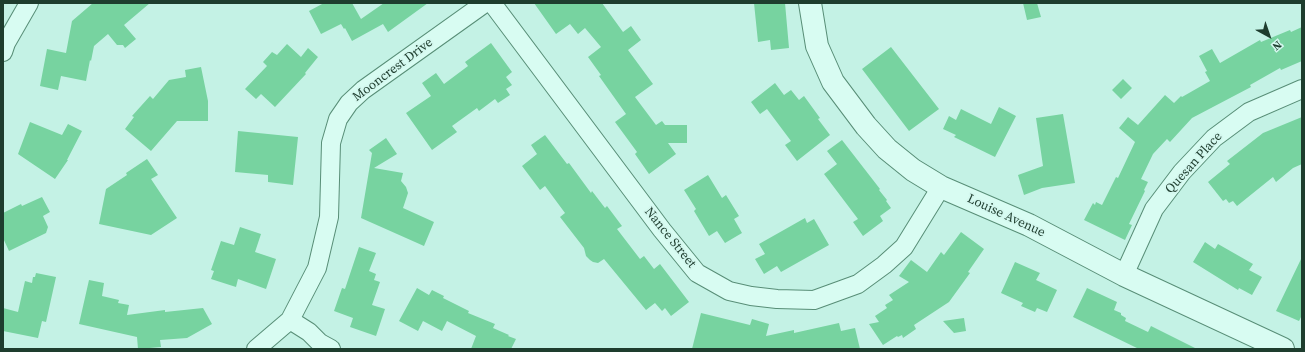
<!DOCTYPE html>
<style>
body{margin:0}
#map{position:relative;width:1305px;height:352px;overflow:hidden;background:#c4f2e5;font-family:"Source Serif 4",serif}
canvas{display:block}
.frame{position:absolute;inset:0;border:4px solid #1e3d2e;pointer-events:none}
.north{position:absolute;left:1249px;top:16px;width:40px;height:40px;-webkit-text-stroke:3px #d4f8ef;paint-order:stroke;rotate:140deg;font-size:11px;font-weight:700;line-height:16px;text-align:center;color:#1e3d2e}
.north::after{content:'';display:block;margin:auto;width:14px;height:18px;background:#1e3d2e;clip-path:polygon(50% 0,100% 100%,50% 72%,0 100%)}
</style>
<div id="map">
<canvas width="1305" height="352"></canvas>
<div class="frame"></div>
<div class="north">N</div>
</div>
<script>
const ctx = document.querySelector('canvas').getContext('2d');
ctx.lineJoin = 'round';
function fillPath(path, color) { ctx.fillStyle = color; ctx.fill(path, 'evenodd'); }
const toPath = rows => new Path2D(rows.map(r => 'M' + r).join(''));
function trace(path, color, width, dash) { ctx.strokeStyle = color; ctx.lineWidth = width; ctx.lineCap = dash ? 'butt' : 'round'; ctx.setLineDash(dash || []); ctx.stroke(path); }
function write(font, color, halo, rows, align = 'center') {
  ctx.font = font + ' "Source Serif 4",serif'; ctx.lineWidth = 3.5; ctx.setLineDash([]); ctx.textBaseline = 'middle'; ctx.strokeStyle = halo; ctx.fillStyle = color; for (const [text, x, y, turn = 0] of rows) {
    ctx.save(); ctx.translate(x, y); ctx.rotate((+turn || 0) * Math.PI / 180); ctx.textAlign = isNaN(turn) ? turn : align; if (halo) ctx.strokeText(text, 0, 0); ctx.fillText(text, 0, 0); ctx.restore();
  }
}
fillPath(toPath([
 [93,3,150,3,124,25,136,39,125,48,123,45,117,45,108,34,94,46,91,61,90,60,86,81,61,76,58,90,40,86,47,49,66,53,72,21],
 [324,3,352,3,361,19,384,3,428,3,388,32,383,24,352,41,345,28,344,29,341,24,321,34,309,11],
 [534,3,602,3,623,32,631,26,641,40,628,50,653,84,635,97,656,125,662,121,665,125,687,125,687,143,668,143,676,154,649,174,635,154,637,152,615,122,626,114,599,76,601,75,588,57,601,47,585,28,578,34,570,24,556,34],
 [754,3,785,3,789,48,771,50,770,40,758,42],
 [1023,3,1037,3,1041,17,1027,20],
 [1302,27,1302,61,1281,70,1280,68,1250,85,1251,87,1192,118,1170,142,1167,139,1153,154,1141,179,1148,182,1144,190,1145,191,1129,224,1132,225,1125,240,1084,220,1093,203,1095,205,1096,202,1102,205,1116,177,1118,178,1135,142,1119,128,1128,117,1138,125,1165,95,1174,103,1181,96,1182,97,1210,81,1205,72,1207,71,1199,56,1212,49,1220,63,1260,40,1261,42,1290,30,1291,32],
 [491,43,512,72,506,77,512,85,506,89,510,95,498,103,495,99,479,111,477,108,452,126,457,132,432,150,406,113,431,96,422,83,436,73,444,84,468,66,465,62],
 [287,44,301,57,308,48,318,57,305,73,306,74,275,107,261,94,256,99,245,89,267,66,263,62,272,52,277,55],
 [891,47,939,109,909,131,862,69],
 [201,67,208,101,208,121,177,121,151,151,125,129,134,117,132,116,150,96,153,99,169,80,186,77,185,70],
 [1123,79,1132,88,1121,99,1112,90],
 [775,83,784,95,791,90,799,100,804,96,820,118,818,119,830,135,797,161,785,145,791,141,767,109,760,114,751,102],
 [999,107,1016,116,995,157,954,137,956,135,943,129,949,116,956,120,961,109,991,124],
 [1063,114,1075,183,1042,188,1024,195,1018,175,1043,166,1036,118],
 [1302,117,1302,164,1293,168,1276,182,1273,177,1237,206,1233,201,1229,203,1226,199,1223,201,1208,182,1230,164,1227,161,1263,133],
 [30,122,62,135,68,124,82,131,67,160,68,160,55,179,18,154],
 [238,131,298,137,293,185,268,182,268,175,235,172],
 [545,135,567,164,569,163,591,193,592,191,605,208,607,206,622,226,617,229,640,259,644,256,654,269,660,264,689,302,671,316,665,308,662,311,655,303,646,310,604,259,598,263,593,262,590,260,586,256,584,248,560,217,565,213,545,186,540,190,522,166,537,154,531,145],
 [386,138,397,154,374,168,403,173,401,181,406,187,408,193,403,208,434,222,424,246,361,218,372,153,369,150],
 [842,140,880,189,879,190,887,200,886,201,891,208,880,216,883,221,863,236,853,222,858,219,824,174,837,164,827,151],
 [147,159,158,175,151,179,177,218,151,235,99,224,106,189,127,175,126,173],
 [708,175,722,198,726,195,739,216,734,219,742,233,725,243,717,231,709,236,694,211,696,209,684,190],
 [42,197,50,212,43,216,48,227,46,233,9,251,3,238,3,213,21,204,22,206],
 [805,218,807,223,814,219,829,245,781,272,777,266,764,274,755,259,765,254,759,244],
 [240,227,261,234,255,252,276,259,266,289,238,279,236,287,211,279,214,271,211,270,221,241,234,245],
 [961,232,984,249,968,272,970,273,949,302,914,325,916,329,903,338,902,335,898,337,897,336,883,345,869,324,879,322,875,316,887,308,885,305,893,300,889,295,909,282,899,276,911,260,927,272,941,252,944,255],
 [1205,242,1215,249,1218,244,1253,264,1249,270,1262,277,1252,295,1239,288,1238,290,1193,262],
 [359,247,376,253,369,271,376,274,374,280,380,282,372,305,385,309,376,336,350,327,353,318,334,311,342,288,345,289],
 [1302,257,1302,315,1299,321,1276,311],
 [1015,262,1040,273,1036,280,1057,290,1047,312,1037,308,1035,312,1021,306,1023,303,1001,293],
 [36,273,56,277,46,322,42,321,38,338,3,331,3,308,18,312,25,281,32,283,33,277,35,277],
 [89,280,104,283,102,296,119,300,118,303,129,305,127,315,165,310,165,312,203,308,212,324,187,338,160,340,161,347,138,349,137,337,79,324],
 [417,288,429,295,432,290,444,296,443,298,469,311,468,313,495,324,493,328,509,335,508,336,516,339,511,349,471,349,476,336,447,321,442,331,423,321,418,331,399,321],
 [1087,288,1117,302,1114,310,1121,313,1121,315,1126,318,1125,321,1148,332,1151,326,1197,349,1139,349,1073,317],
 [701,313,750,325,752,319,769,324,766,336,794,330,794,333,839,323,841,331,855,328,860,349,692,349],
 [964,318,966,331,954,333,943,321]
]), '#77d3a0');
const minor = toPath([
 [492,3,662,230,697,273,729,291,751,296,777,299,814,300,858,284,884,265,904,247,941,187],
 [3,52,6,43,29,3],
 [1124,275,1154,209,1182,172,1214,138,1249,112,1302,89],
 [290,320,309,332,320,343,331,349],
 [256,349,290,320,317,268,329,217,331,143,338,119,349,103,363,90,485,3]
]);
const tertiary = toPath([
 [810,3,817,46,833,82,866,126,887,149,913,170,941,187,1029,225,1124,275,1283,349]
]);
trace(minor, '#588e77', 20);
trace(tertiary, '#588e77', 24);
trace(minor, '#d8fcf2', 18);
trace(tertiary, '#d8fcf2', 22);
write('13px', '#1e3d2e', '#d4f8ef', [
 ["Mooncrest Drive",393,70,-37],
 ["Quesan Place",1194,163,-48],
 ["Louise Avenue",1006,216,25],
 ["Nance Street",670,238,51]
]);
</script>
